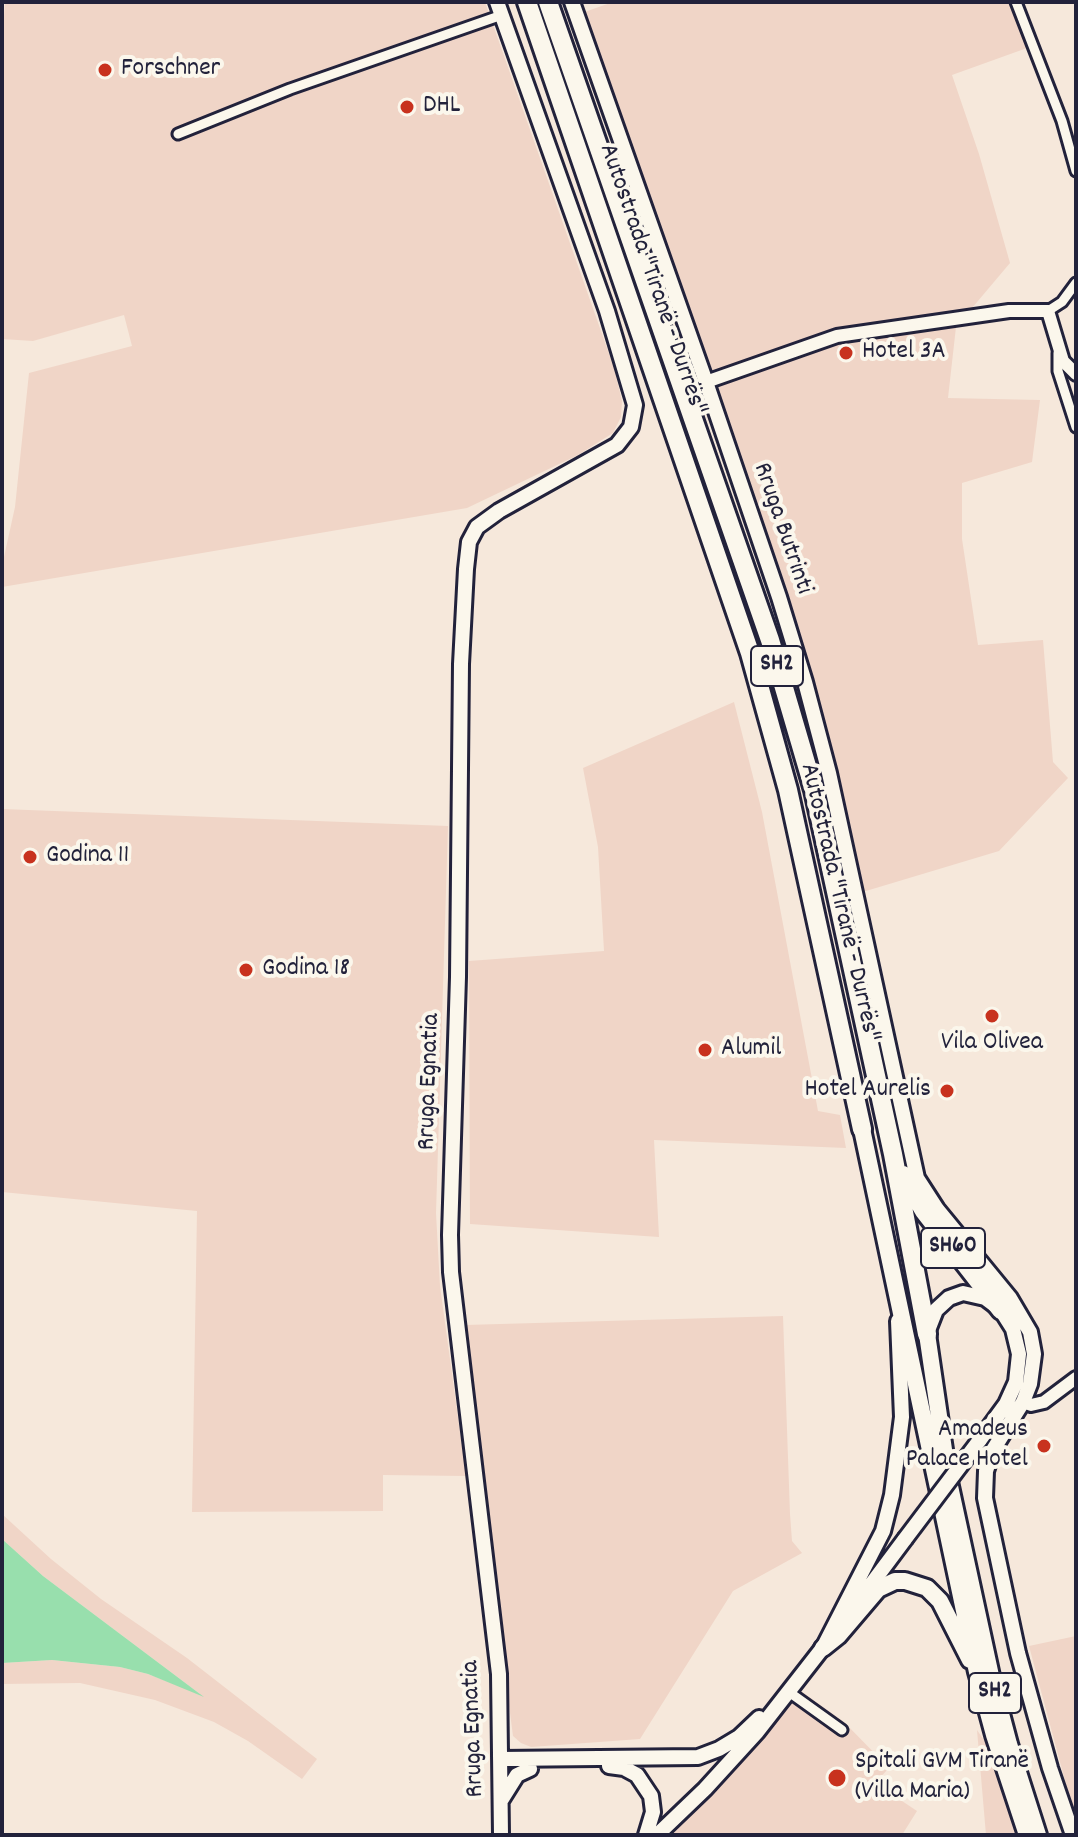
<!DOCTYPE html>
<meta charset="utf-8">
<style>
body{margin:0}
#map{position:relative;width:1078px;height:1837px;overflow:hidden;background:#f6e8db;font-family:Dekko,sans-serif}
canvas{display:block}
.frame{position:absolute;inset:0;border:4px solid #22223b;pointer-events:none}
</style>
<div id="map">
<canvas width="1078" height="1837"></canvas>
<div class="frame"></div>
</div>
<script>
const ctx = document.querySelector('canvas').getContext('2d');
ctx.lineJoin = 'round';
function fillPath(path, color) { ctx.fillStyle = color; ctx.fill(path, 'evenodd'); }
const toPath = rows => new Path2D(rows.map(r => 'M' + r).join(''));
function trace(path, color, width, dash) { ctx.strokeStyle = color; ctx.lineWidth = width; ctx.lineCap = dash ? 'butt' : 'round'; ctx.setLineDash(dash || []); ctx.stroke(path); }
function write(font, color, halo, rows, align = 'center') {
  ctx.font = font + ' Dekko,sans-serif'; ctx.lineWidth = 8; ctx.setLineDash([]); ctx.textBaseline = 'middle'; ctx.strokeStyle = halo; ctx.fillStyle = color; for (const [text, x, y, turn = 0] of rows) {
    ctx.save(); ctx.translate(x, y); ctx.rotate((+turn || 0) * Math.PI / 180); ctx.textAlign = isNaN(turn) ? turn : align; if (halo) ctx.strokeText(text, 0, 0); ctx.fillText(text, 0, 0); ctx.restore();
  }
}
fillPath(toPath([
 [5,2,485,2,614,368,622,401,621,417,613,433,578,455,467,508,2,587,2,566,15,507,29,373,132,346,124,315,33,341,2,339,2,44],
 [613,2,1010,2,1027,48,952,75,979,154,1010,263,956,327,948,398,1040,400,1032,462,962,483,962,539,978,645,1043,640,1053,762,1068,778,999,851,856,894,805,682,576,15],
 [734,702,762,812,818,1111,840,1115,846,1148,654,1140,659,1237,470,1224,469,961,604,951,598,847,583,768],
 [2,809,448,826,436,1213,440,1286,466,1476,383,1475,383,1511,192,1512,197,1211,2,1192],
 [783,1316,790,1514,792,1541,802,1553,733,1591,640,1739,531,1747,521,1743,513,1736,473,1427,475,1425,465,1325],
 [2,1514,51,1559,101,1599,187,1658,317,1759,302,1779,248,1741,214,1722,155,1700,80,1683,2,1684,2,1663,52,1660,120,1667,148,1674,200,1694,43,1576,2,1539],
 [1076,1636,1076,1822,1029,1646],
 [794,1686,844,1722,889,1768,875,1783,917,1811,902,1835,667,1835],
 [977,1730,992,1752,1017,1835,986,1835]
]), '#f0d5c7');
fillPath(toPath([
 [2,1539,43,1576,204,1697,148,1674,120,1667,52,1660,2,1663]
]), '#98dfad');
const minor = toPath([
 [1016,2,1062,121,1076,171],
 [178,134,290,89,502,15],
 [1048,311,1062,302,1076,283],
 [1058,353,1058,371,1076,427],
 [789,1692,842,1730]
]);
const tertiary = toPath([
 [706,382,837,336,1009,311,1048,311,1063,361,1076,374],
 [1023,1402,1031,1405,1044,1402,1076,1378]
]);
const secondary = toPath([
 [497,2,607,311,635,405,631,427,617,445,499,511,477,527,469,542,466,569,461,664,458,977,450,1235,451,1272,499,1674,501,1835],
 [572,2,706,382,779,597,805,682,829,773,917,1178,937,1209,1010,1298,1030,1332,1034,1354,1030,1384,1023,1402,993,1450,986,1471,985,1498,1018,1653,1050,1768,1073,1835],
 [927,1333,936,1310,949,1298,963,1293,985,1298,1001,1310,1013,1329,1019,1354,1016,1382,1006,1404,979,1441],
 [855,1606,905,1539],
 [823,1648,883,1531,892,1495,902,1417,898,1321],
 [500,1759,698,1757,719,1749,739,1737,759,1718],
 [609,1766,624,1768,637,1775,651,1796,653,1812,646,1835],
 [502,1799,517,1775,530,1769],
 [657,1835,705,1789,757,1732,828,1641]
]);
const trunk = toPath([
 [862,1129,977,1672,994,1735,1027,1835],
 [927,1334,948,1477,991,1676,1009,1744,1038,1835],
 [823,1648,838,1636,878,1589,895,1581,905,1581,927,1588,940,1601,970,1660]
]);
const motorway = toPath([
 [527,2,750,653,788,790,862,1129],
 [548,2,770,640,814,790,893,1154,927,1334],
 [903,1175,924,1211,1001,1310]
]);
trace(minor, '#22223b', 15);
trace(tertiary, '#22223b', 18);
trace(secondary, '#22223b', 20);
trace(trunk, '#22223b', 22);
trace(motorway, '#22223b', 24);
trace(minor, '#fbf7ec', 9);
trace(tertiary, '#fbf7ec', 12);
trace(secondary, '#fbf7ec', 14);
trace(trunk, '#fbf7ec', 16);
trace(motorway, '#fbf7ec', 18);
const secondaryBridge = toPath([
 [905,1539,979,1441]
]);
trace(secondaryBridge, '#22223b', 20, []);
trace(secondaryBridge, '#fbf7ec', 14);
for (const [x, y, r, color] of [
 [105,70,8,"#c8321e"],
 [407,107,8,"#c8321e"],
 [846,353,8,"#c8321e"],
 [30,857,8,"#c8321e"],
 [246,970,8,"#c8321e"],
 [992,1016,8,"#c8321e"],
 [705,1050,8,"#c8321e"],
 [947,1091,8,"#c8321e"],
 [1044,1446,8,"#c8321e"],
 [837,1778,10,"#c8321e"]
]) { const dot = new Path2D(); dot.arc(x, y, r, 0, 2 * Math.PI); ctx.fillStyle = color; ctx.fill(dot); trace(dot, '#fbf7ec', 3); }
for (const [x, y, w] of [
 [777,666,52],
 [953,1248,64],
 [995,1693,52]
]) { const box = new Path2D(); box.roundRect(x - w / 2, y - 20, w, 40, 6); ctx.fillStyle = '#fbf7ec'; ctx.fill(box); trace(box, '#22223b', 2); }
write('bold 24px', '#22223b', null, [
 ["SH2",777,666],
 ["SH60",953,1248],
 ["SH2",995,1693]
]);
write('26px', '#22223b', '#fbf7ec', [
 ["Forschner",121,70],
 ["DHL",423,107],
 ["Hotel 3A",862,353],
 ["Godina 11",46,857],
 ["Godina 18",262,970],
 ["Vila Olivea",992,1044,"center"],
 ["Alumil",721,1050],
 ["Hotel Aurelis",931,1091,"right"],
 ["Amadeus",1028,1431,"right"],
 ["Palace Hotel",1028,1461,"right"],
 ["Spitali GVM Tiranë",855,1763],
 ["(Villa Maria)",855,1793]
], 'left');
write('26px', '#22223b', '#fbf7ec', [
 ["Autostrada \"Tiranë - Durrës\"",651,280,71],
 ["Rruga Butrinti",781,529,71],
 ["Autostrada \"Tiranë - Durrës\"",838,903,77],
 ["Rruga Egnatia",431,1082,-88],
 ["Rruga Egnatia",475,1729,-92]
]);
</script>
